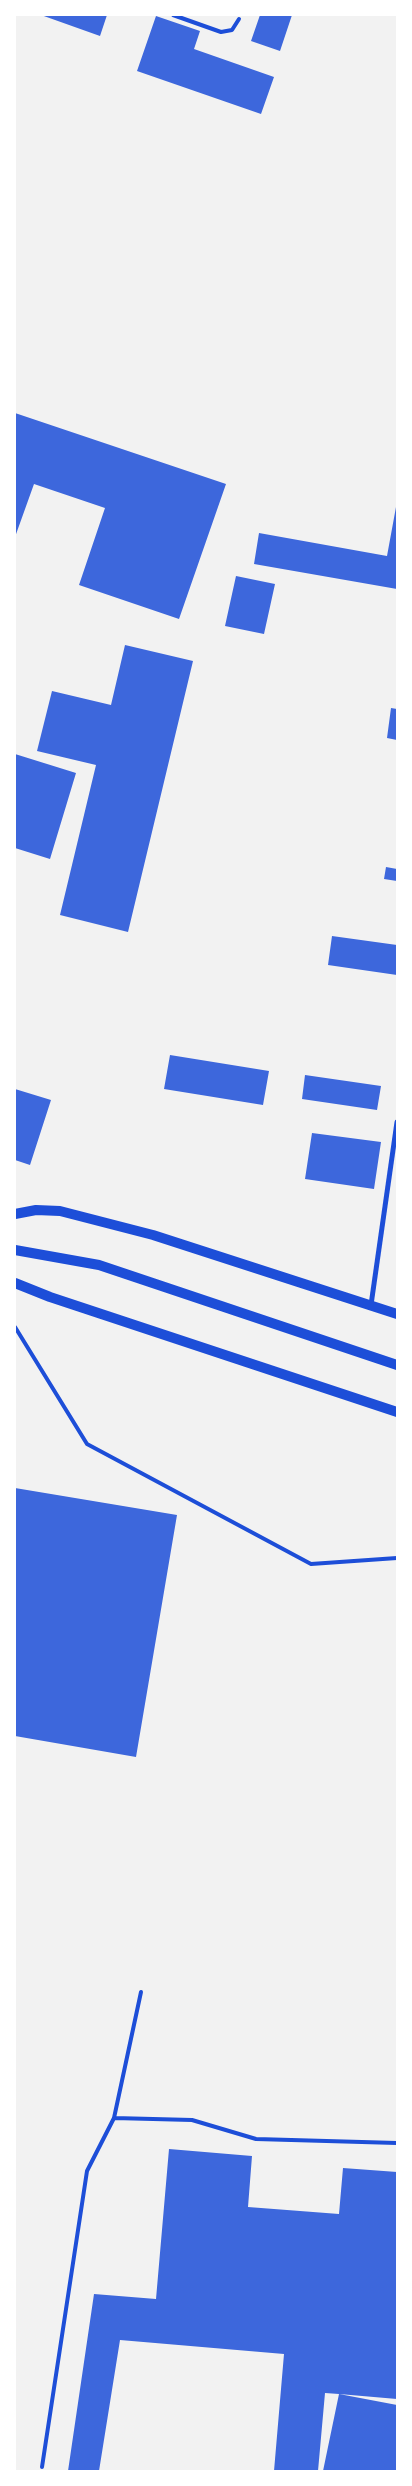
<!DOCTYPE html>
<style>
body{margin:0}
#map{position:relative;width:412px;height:2486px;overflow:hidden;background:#f2f2f2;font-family:Karla,sans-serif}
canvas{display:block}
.frame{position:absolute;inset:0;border:16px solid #fff;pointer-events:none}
</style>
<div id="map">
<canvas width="412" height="2486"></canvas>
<div class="frame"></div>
</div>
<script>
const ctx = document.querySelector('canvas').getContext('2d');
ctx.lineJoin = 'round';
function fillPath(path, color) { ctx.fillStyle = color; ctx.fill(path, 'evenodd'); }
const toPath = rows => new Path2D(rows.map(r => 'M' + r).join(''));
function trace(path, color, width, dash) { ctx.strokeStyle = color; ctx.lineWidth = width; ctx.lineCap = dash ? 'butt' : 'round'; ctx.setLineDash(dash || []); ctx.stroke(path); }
fillPath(toPath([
 [41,15,107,15,100,36],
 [260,15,292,15,280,51,251,41],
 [156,16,200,31,194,49,274,77,261,114,137,71],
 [15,413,226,484,179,619,79,585,105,508,34,484,15,537],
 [396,507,397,589,254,564,259,533,387,556],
 [236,576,275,584,264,634,225,626],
 [125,645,193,661,128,932,60,915,96,765,37,751,52,691,111,705],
 [391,708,397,709,397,740,387,738],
 [15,754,76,773,50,859,15,848],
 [386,867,397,869,397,881,384,879],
 [332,936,397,945,397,975,328,965],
 [170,1055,269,1071,263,1105,164,1089],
 [305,1075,381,1086,377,1110,302,1099],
 [15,1089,51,1100,30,1165,15,1160],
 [312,1133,381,1142,374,1189,305,1179],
 [15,1488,177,1515,136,1757,15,1736],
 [169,2149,252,2156,248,2207,339,2214,343,2168,397,2172,397,2399,339,2394,397,2405,397,2471,323,2471,339,2394,325,2393,318,2471,274,2471,284,2354,120,2340,99,2471,68,2471,94,2294,156,2299]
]), '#3d67dc');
trace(toPath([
 [173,15,221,32,232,30,239,19],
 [15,1327,87,1444,311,1564,397,1558],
 [114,2118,192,2120,256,2139,397,2143],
 [42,2467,87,2171,114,2118,141,1992]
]), '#1d4ed8', 4);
trace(toPath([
 [371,1305,397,1122]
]), '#1d4ed8', 5);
trace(toPath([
 [15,1214,36,1210,60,1211,153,1235,397,1314],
 [15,1250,99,1265,397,1365],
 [15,1283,50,1297,397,1412]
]), '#1d4ed8', 10);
</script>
